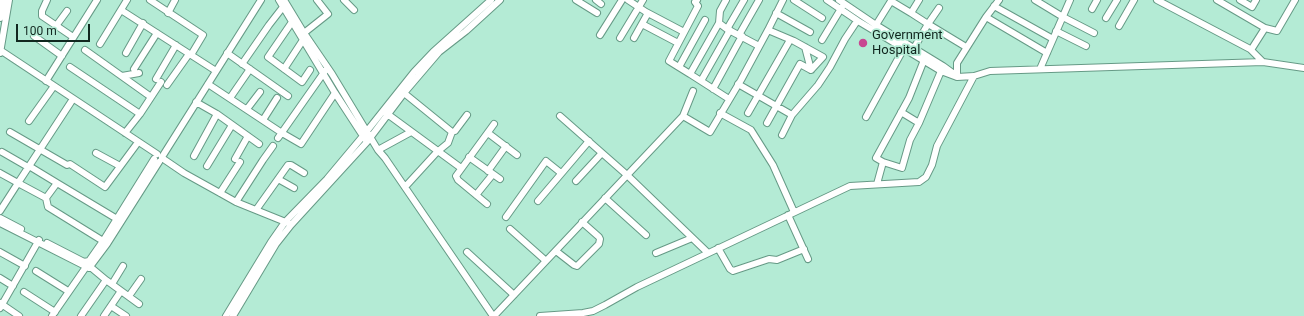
<!DOCTYPE html>
<style>
body{margin:0}
#map{position:relative;width:1304px;height:316px;overflow:hidden;background:#b4ebd5;font-family:Roboto,sans-serif}
canvas{display:block}
.scale{position:absolute;left:16px;top:24px;width:74px;height:18px;box-sizing:border-box;border:2px solid #11271f;border-top:0;padding-left:5px;font-size:12px;line-height:14px;white-space:nowrap;color:#11271f;-webkit-text-stroke:3px #b4ebd5;paint-order:stroke}
</style>
<div id="map">
<canvas width="1304" height="316"></canvas>
<div class="scale">100 m</div>
</div>
<script>
const ctx = document.querySelector('canvas').getContext('2d');
ctx.lineJoin = 'round';
const toPath = rows => new Path2D(rows.map(r => 'M' + r).join(''));
function trace(path, color, width, dash) { ctx.strokeStyle = color; ctx.lineWidth = width; ctx.lineCap = dash ? 'butt' : 'round'; ctx.setLineDash(dash || []); ctx.stroke(path); }
function write(font, color, halo, rows, align = 'center') {
  ctx.font = font + ' Roboto,sans-serif'; ctx.lineWidth = 3.5; ctx.setLineDash([]); ctx.textBaseline = 'middle'; ctx.strokeStyle = halo; ctx.fillStyle = color; for (const [text, x, y, turn = 0] of rows) {
    ctx.save(); ctx.translate(x, y); ctx.rotate((+turn || 0) * Math.PI / 180); ctx.textAlign = isNaN(turn) ? turn : align; if (halo) ctx.strokeText(text, 0, 0); ctx.fillText(text, 0, 0); ctx.restore();
  }
}
const minor = toPath([
 [47,0,42,11,42,16,73,37],
 [150,0,203,35,191,55],
 [279,0,335,93,365,139],
 [284,0,304,33,332,74,378,150,385,158,493,316],
 [344,0,354,10],
 [576,0,597,13],
 [596,0,601,4],
 [628,0,646,12,684,32],
 [697,0,695,2,698,6,669,61,690,74,719,23,727,29,759,46],
 [794,0,822,18],
 [827,0,858,21,941,71,957,77,974,76],
 [839,0,876,25,943,66,954,74],
 [999,0,986,17,1047,53],
 [1035,0,1063,17,1094,33],
 [1157,0,1250,49,1263,62],
 [1217,0,1265,28],
 [1240,0,1252,7,1256,0],
 [994,6,1053,39],
 [939,8,928,24,966,47],
 [1092,9,1097,0],
 [121,10,216,71],
 [168,13,175,0],
 [776,13,810,32],
 [911,13,919,0],
 [0,18,3,0],
 [1106,18,1117,0],
 [292,22,268,57,302,82,310,70],
 [719,23,720,11,726,0],
 [642,24,678,43],
 [876,25,891,1,911,13,928,24,914,48],
 [56,26,67,11],
 [1119,26,1134,0],
 [727,29,744,0],
 [1056,31,1086,46],
 [304,33,328,14,317,0],
 [600,35,622,0],
 [739,35,759,0],
 [34,36,62,56],
 [620,38,643,0],
 [634,38,648,13],
 [822,40,842,7],
 [100,44,127,0],
 [805,47,811,70],
 [0,50,157,154],
 [85,50,151,97],
 [1251,50,1265,28,1277,31,1295,0],
 [0,53,9,0],
 [126,53,143,23],
 [227,53,288,96],
 [242,64,269,25,283,7],
 [70,67,140,114],
 [679,67,705,20],
 [134,69,157,33],
 [284,69,303,40],
 [1040,69,1070,0],
 [690,74,729,99],
 [122,76,139,73],
 [957,77,957,63,986,17],
 [156,79,176,45],
 [46,81,97,0],
 [701,81,730,30],
 [208,84,282,133,301,144,335,93],
 [738,84,792,115],
 [167,85,189,54],
 [713,89,742,36],
 [404,93,452,132,455,131,467,115],
 [230,98,250,69],
 [71,102,18,183,46,198,57,183,117,219],
 [196,102,217,114,259,144],
 [247,109,260,92],
 [901,112,919,123],
 [386,113,461,168],
 [720,113,751,130,773,165,794,212],
 [748,113,790,40],
 [560,116,627,175,708,253],
 [683,116,710,132,741,80,768,30,783,0],
 [866,117,904,48],
 [263,120,277,98],
 [29,121,54,86],
 [767,123,800,64,811,70,823,57,794,41,768,30],
 [10,132,67,165,70,164,105,187,136,145],
 [125,133,140,114,161,82],
 [488,133,517,155],
 [782,135,792,115,818,85,830,67,845,39,855,24,858,21],
 [278,138,325,71],
 [378,150,411,132],
 [2,152,28,167],
 [96,153,120,166],
 [194,156,217,114],
 [162,157,261,0],
 [469,157,500,179],
 [162,158,184,173,220,193,236,202,288,223],
 [235,159,248,136],
 [883,162,876,158,909,98,924,60],
 [29,166,57,183],
 [207,166,232,125],
 [488,171,506,146],
 [0,173,18,183,0,211],
 [278,179,294,188],
 [576,181,601,154],
 [877,184,883,162,902,168,910,140,919,123,941,71],
 [405,187,437,152,448,143,452,132],
 [220,193,240,162],
 [476,195,493,174],
 [46,198,48,207,103,241],
 [605,198,646,235],
 [538,201,589,141],
 [236,202,263,160,273,146],
 [487,204,458,180,456,176,494,124],
 [256,210,288,165,291,165,304,173],
 [788,215,808,259],
 [506,217,546,161,561,173],
 [0,218,21,229],
 [0,223,89,268,107,244,159,162],
 [510,229,546,261],
 [47,243,84,262,89,261,103,241,154,159],
 [718,248,730,269,733,271,769,259,777,260,804,249],
 [556,251,574,265,577,266,599,244,600,239,599,237,582,222],
 [0,252,25,266],
 [467,252,514,295],
 [656,253,692,238],
 [36,271,68,291],
 [0,278,13,286],
 [106,280,139,304],
 [112,284,123,266],
 [24,292,55,312],
 [129,296,141,279],
 [0,303,19,316],
 [111,306,126,316],
 [0,308,39,240],
 [52,316,86,267],
 [81,316,106,280,88,265],
 [104,316,121,291],
 [226,316,271,242,285,222,327,179,363,136,414,72,433,52,491,0],
 [233,316,276,244,291,225,367,142,404,93,439,52,466,31,500,0],
 [494,316,683,116,693,91],
 [540,316,583,313,593,311,605,305,637,287,850,186,919,182,926,177,932,165,937,146,974,76,990,71,1263,62,1304,68]
]);
trace(minor, '#669a86', 8);
trace(minor, '#fff', 6);
for (const [x, y, r, color] of [
 [863,43,5,"#c84791"]
]) { const dot = new Path2D(); dot.arc(x, y, r, 0, 2 * Math.PI); ctx.fillStyle = color; ctx.fill(dot); trace(dot, '#b4ebd5', 1.5); }
write('13px', '#11271f', '#b4ebd5', [
 ["Government",872,36],
 ["Hospital",872,51]
], 'left');
</script>
